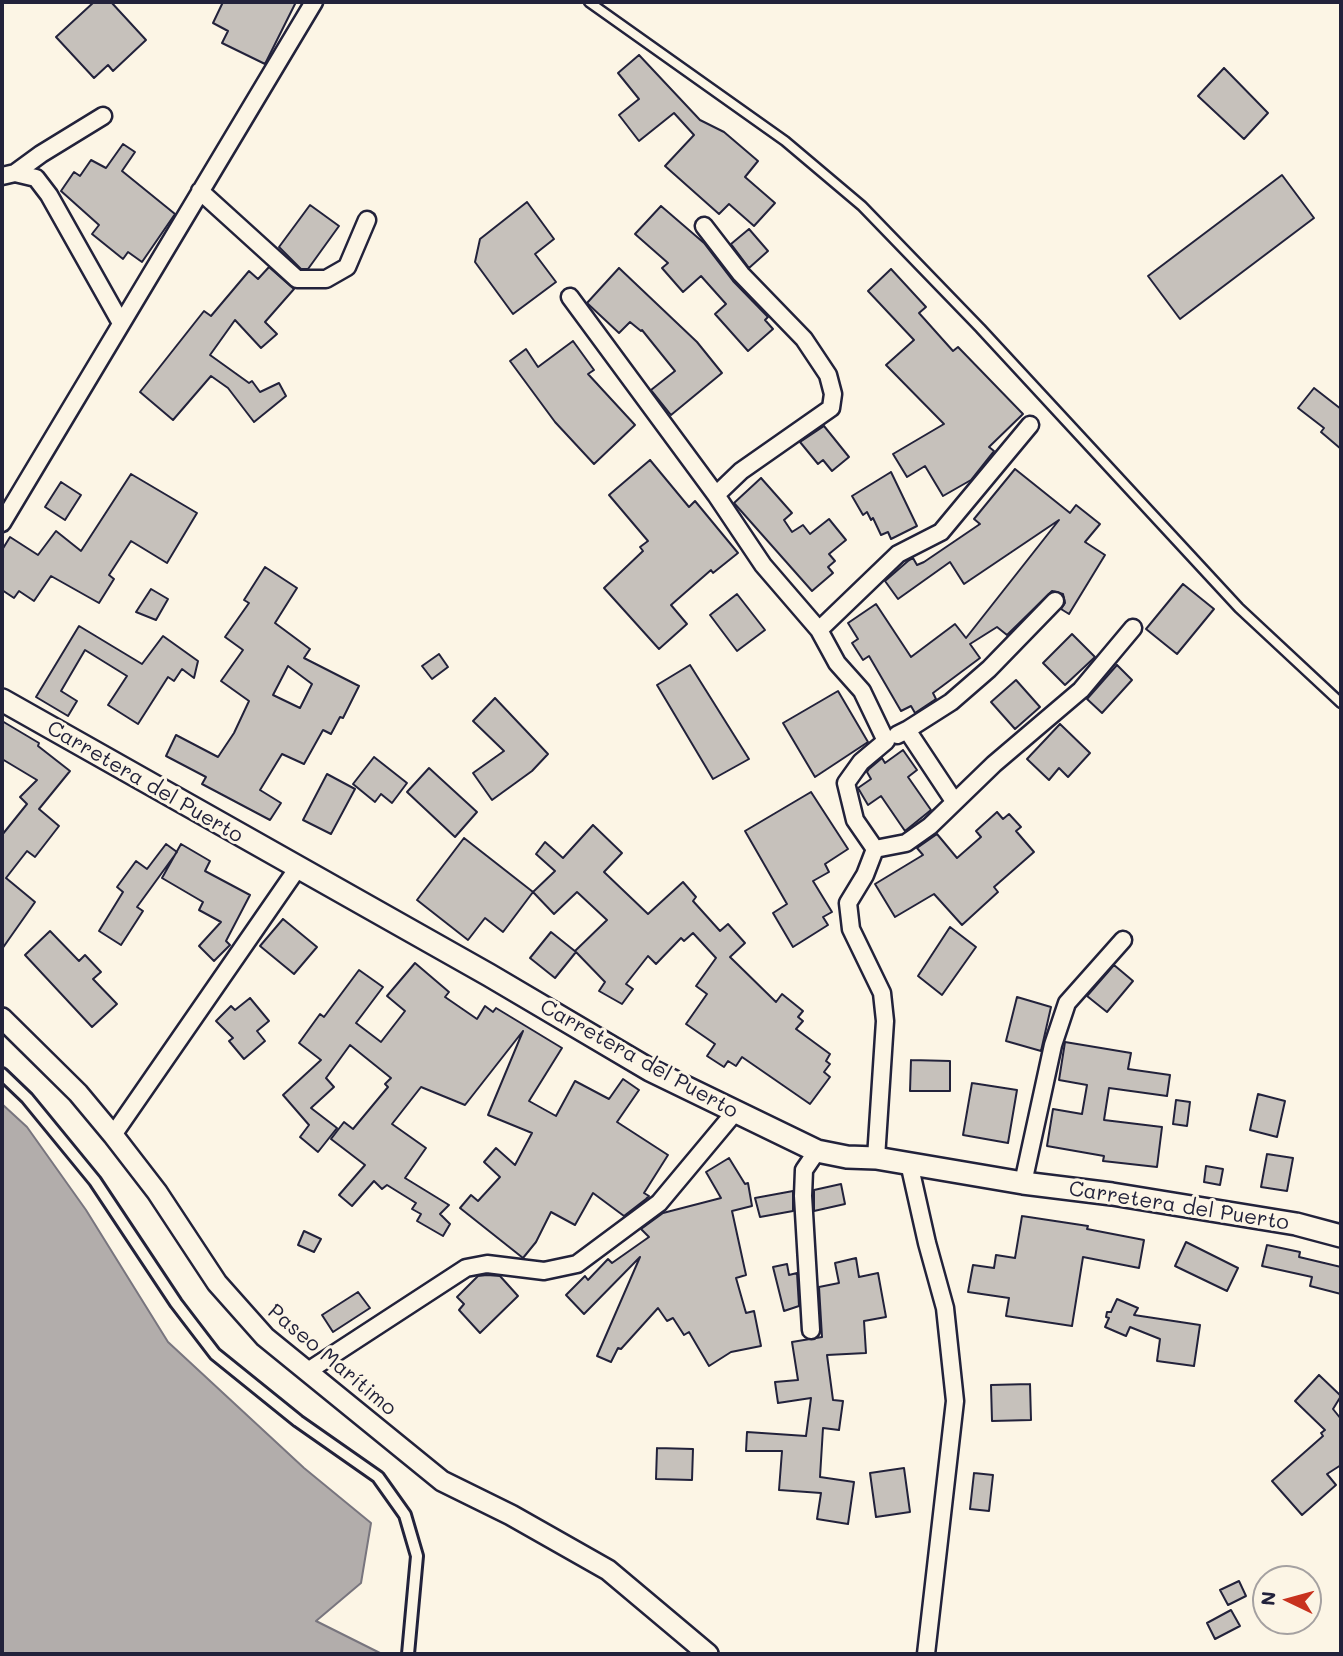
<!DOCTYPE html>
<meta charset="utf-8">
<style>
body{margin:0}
#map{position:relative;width:1343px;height:1656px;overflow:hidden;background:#fcf5e5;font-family:Mali,sans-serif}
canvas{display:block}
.frame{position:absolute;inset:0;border:4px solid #22223b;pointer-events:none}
.north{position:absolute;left:1252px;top:1565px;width:70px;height:70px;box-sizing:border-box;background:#fcf5e5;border:2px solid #a5a1a1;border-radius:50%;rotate:275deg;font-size:19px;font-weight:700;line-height:28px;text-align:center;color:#22223b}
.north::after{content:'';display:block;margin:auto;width:24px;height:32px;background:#c8321e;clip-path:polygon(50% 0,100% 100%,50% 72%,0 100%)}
</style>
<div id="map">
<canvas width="1343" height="1656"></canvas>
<div class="frame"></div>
<div class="north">N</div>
</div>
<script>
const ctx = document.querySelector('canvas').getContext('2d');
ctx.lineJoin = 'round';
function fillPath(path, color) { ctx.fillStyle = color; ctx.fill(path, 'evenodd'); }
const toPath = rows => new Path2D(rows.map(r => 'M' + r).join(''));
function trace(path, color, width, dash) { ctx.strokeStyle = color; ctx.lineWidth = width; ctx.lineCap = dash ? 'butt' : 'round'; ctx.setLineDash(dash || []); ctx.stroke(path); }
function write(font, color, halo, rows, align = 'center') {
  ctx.font = font + ' Mali,sans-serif'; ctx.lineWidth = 6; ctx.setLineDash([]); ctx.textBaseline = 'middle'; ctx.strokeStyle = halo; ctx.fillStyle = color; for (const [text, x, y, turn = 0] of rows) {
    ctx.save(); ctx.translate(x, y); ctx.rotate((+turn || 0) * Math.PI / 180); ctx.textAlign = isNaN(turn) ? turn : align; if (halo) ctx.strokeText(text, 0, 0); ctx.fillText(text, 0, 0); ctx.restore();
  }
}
const water = toPath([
 [2,1104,27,1127,86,1210,168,1342,304,1468,371,1523,361,1583,316,1621,382,1654,2,1654,2,1104]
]);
fillPath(water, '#b2adab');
trace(water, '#78757e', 2);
const building = toPath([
 [94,2,111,2,146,40,113,71,108,65,94,78,56,37,94,2],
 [223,2,296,2,265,64,222,43,228,31,213,23,223,2],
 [639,55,700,120,724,132,758,161,745,177,775,203,754,226,729,204,719,214,665,166,694,135,674,113,639,141,619,115,639,99,618,73,639,55],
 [1224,68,1268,113,1244,139,1198,96,1224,68],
 [123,144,135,152,122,171,175,214,142,262,128,252,123,259,92,234,99,225,61,191,74,172,80,176,91,160,106,168,123,144],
 [1282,175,1314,218,1180,319,1148,276,1282,175],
 [527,202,554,239,535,254,556,282,513,314,475,262,480,239,527,202],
 [310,205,339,226,308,269,301,269,279,247,310,205],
 [661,206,704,243,733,281,768,317,765,320,773,329,748,351,715,314,726,304,701,276,683,292,662,268,668,263,635,234,661,206],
 [749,229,768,251,749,268,731,244,749,229],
 [269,267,294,289,265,322,277,334,261,348,235,320,210,355,249,383,252,381,260,392,279,383,286,396,254,422,228,388,211,376,173,420,140,392,204,311,211,316,249,271,258,279,269,267],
 [619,268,697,342,722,373,671,415,651,390,675,371,642,330,641,331,630,322,619,333,587,303,619,268],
 [891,269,926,307,919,313,953,351,958,347,1023,414,989,447,994,451,971,480,943,496,925,466,907,477,893,454,944,424,886,365,914,340,868,291,891,269],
 [573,341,594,370,588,374,635,425,594,464,555,422,510,361,526,349,538,367,573,341],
 [1314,388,1341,409,1341,449,1321,432,1324,428,1298,408,1314,388],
 [824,426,849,457,832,471,823,460,818,464,800,442,824,426],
 [650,460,689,507,695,501,738,553,713,573,711,570,671,605,687,624,659,649,604,588,643,551,640,547,648,541,609,495,650,460],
 [1015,469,1070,513,1076,505,1100,524,1085,542,1105,555,1069,614,1061,609,1065,603,1063,594,1052,591,1007,635,997,627,970,644,980,658,933,693,936,699,915,713,911,706,901,711,869,656,863,660,852,643,858,639,848,623,876,604,911,657,955,624,966,638,1059,520,964,584,950,562,898,599,885,581,908,561,913,558,917,565,924,562,980,524,974,519,1015,469],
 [891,472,917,526,891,539,888,532,881,535,873,518,871,520,867,512,863,515,852,496,891,472],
 [131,474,197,513,167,563,131,541,109,575,114,579,99,603,51,576,34,601,19,591,14,598,2,590,2,550,10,537,38,555,56,531,81,551,131,474],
 [761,478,792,513,784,520,792,532,803,525,810,534,829,519,846,540,829,554,835,561,828,567,833,573,812,591,734,503,761,478],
 [61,482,81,495,65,520,45,507,61,482],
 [265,567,297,588,275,623,310,649,304,658,359,686,343,718,340,717,331,734,323,730,304,764,282,754,260,790,281,803,270,820,202,784,206,777,166,756,176,735,218,757,234,733,249,701,221,681,243,650,225,637,249,603,244,600,265,567],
 [288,666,312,684,300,708,273,695,288,666],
 [1183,584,1214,609,1177,654,1146,629,1183,584],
 [151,589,168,599,156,620,136,612,151,589],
 [737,594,765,630,737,651,710,615,737,594],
 [79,626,142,664,163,636,198,661,194,678,182,669,174,681,168,677,138,724,108,705,127,676,85,650,61,691,77,701,68,716,36,697,79,626],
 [1072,634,1095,657,1065,685,1043,663,1072,634],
 [439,654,448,667,432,679,422,666,439,654],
 [690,665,749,759,713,779,657,685,690,665],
 [1117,665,1132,680,1102,713,1087,699,1117,665],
 [1016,680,1040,707,1015,729,991,702,1016,680],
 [838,691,868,742,815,777,783,723,838,691],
 [495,698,548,754,532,771,492,800,473,773,504,751,473,721,495,698],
 [2,721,39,743,38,746,70,771,39,809,59,826,35,857,27,851,6,878,35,902,2,949,2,835,27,804,20,797,37,780,2,759,2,721],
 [1060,724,1090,753,1068,777,1059,768,1049,780,1027,759,1060,724],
 [903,750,917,770,908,777,931,810,905,831,881,796,868,805,858,788,871,779,867,772,869,769,882,758,885,763,903,750],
 [374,757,407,783,392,803,381,794,375,802,353,784,374,757],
 [429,768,477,812,455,837,407,792,429,768],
 [327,774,355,789,331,834,303,820,327,774],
 [811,792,848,849,825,864,829,872,813,881,832,912,823,917,828,925,793,947,773,913,787,904,745,831,811,792],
 [997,812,1003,819,1009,814,1021,827,1016,831,1034,852,994,887,998,892,962,925,934,894,895,917,875,884,923,855,917,848,937,834,957,858,981,837,976,831,997,812],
 [593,825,622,853,604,872,648,914,683,882,696,897,693,901,720,931,728,924,745,943,730,957,776,1002,782,994,803,1011,798,1017,803,1021,796,1029,830,1054,826,1061,830,1064,824,1072,830,1077,810,1104,742,1057,736,1066,728,1061,724,1067,707,1056,715,1044,686,1024,707,994,696,986,716,958,693,933,684,941,681,938,656,964,648,956,626,984,633,989,622,1004,599,991,605,982,575,951,607,920,577,892,554,914,533,892,555,871,536,854,545,842,563,858,593,825],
 [464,838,533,892,503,932,485,918,468,940,417,900,464,838],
 [166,844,177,852,137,907,143,911,121,945,99,931,123,892,117,887,136,861,147,869,166,844],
 [181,844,210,861,205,871,250,895,226,941,230,945,214,961,199,946,221,922,199,910,203,902,162,878,181,844],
 [283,919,317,947,294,974,260,946,283,919],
 [950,927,976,947,942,995,918,976,950,927],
 [50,931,79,961,85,955,101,972,93,979,117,1004,92,1027,25,955,50,931],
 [551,932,576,952,555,978,530,958,551,932],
 [415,963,449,992,445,997,477,1019,485,1006,493,1012,496,1008,562,1048,529,1101,556,1116,575,1081,609,1099,623,1079,639,1090,617,1122,668,1155,644,1193,649,1196,646,1199,624,1216,593,1193,575,1225,551,1212,536,1242,523,1258,460,1208,471,1195,478,1201,500,1177,484,1162,496,1148,515,1165,532,1133,488,1115,523,1031,465,1105,421,1087,392,1124,426,1148,405,1178,449,1205,440,1214,450,1224,443,1236,417,1221,421,1214,412,1209,416,1203,387,1185,382,1189,374,1181,352,1206,339,1195,365,1165,331,1139,344,1122,353,1129,388,1087,385,1084,391,1078,350,1045,326,1078,334,1087,311,1108,337,1128,318,1152,300,1137,309,1125,283,1095,321,1060,299,1043,320,1014,324,1017,359,970,383,987,356,1023,381,1042,405,1011,387,996,415,963],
 [1114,965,1133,981,1107,1012,1087,996,1114,965],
 [1017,997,1051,1007,1041,1051,1006,1041,1017,997],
 [250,998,269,1021,257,1031,265,1041,244,1059,229,1041,233,1038,216,1021,231,1006,235,1010,250,998],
 [1065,1042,1131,1053,1128,1069,1170,1075,1167,1096,1109,1088,1104,1120,1162,1127,1157,1167,1103,1161,1104,1156,1047,1146,1053,1109,1082,1114,1087,1085,1059,1080,1065,1042],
 [911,1060,950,1061,950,1091,910,1091,911,1060],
 [972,1083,1017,1090,1008,1143,963,1135,972,1083],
 [1258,1094,1285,1101,1277,1137,1250,1130,1258,1094],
 [1176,1100,1190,1102,1187,1126,1173,1124,1176,1100],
 [1267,1154,1293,1158,1287,1191,1261,1187,1267,1154],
 [729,1158,745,1184,748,1183,752,1206,732,1211,746,1275,736,1278,746,1313,754,1311,761,1346,731,1352,709,1366,689,1332,684,1335,673,1318,667,1321,658,1308,621,1349,618,1348,611,1362,597,1356,640,1257,584,1314,566,1295,585,1276,588,1280,608,1259,612,1263,649,1237,641,1229,663,1213,721,1198,706,1172,729,1158],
 [1206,1166,1223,1169,1220,1185,1204,1182,1206,1166],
 [841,1184,845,1204,814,1211,814,1190,841,1184],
 [793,1191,793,1211,760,1217,755,1198,793,1191],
 [1022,1216,1088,1226,1087,1229,1144,1240,1139,1268,1083,1257,1072,1326,1006,1316,1009,1298,968,1292,973,1265,994,1268,996,1255,1015,1258,1022,1216],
 [304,1231,321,1239,314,1252,298,1245,304,1231],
 [1186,1242,1238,1268,1227,1291,1175,1266,1186,1242],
 [1267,1245,1300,1252,1299,1257,1341,1267,1341,1294,1310,1286,1312,1277,1262,1266,1267,1245],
 [856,1258,859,1277,878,1273,886,1317,864,1321,866,1353,827,1355,833,1400,843,1401,839,1430,823,1428,820,1477,854,1482,848,1524,817,1519,821,1493,779,1490,782,1451,746,1451,747,1432,806,1436,811,1398,778,1403,775,1382,798,1380,792,1342,822,1337,819,1287,839,1283,835,1263,856,1258],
 [787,1264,789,1275,797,1273,799,1306,784,1311,773,1267,787,1264],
 [487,1275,500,1276,518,1296,480,1333,459,1310,464,1304,457,1297,478,1276,487,1275],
 [358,1292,370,1308,333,1332,322,1315,358,1292],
 [1117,1299,1138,1308,1134,1315,1200,1325,1194,1366,1157,1361,1160,1339,1130,1327,1126,1336,1105,1327,1109,1318,1106,1317,1107,1312,1111,1312,1117,1299],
 [1319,1375,1341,1396,1333,1409,1341,1419,1341,1465,1327,1474,1336,1485,1302,1515,1272,1481,1323,1436,1321,1433,1325,1430,1295,1401,1319,1375],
 [1030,1384,1031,1420,992,1421,991,1385,1030,1384],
 [657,1448,693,1449,692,1480,656,1479,657,1448],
 [904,1468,910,1512,876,1517,870,1473,904,1468],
 [974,1473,993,1475,989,1511,970,1509,974,1473],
 [1239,1581,1246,1596,1228,1605,1220,1590,1239,1581],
 [1231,1610,1240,1626,1215,1639,1207,1623,1231,1610]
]);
fillPath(building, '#c6c1bb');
trace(building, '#22223b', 2);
const service = toPath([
 [589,2,785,141,862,206,980,328,1239,608,1341,703]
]);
const pedestrian = toPath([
 [2,1074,27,1098,95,1181,176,1303,215,1354,298,1421,378,1477,405,1515,417,1556,408,1654]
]);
const minor = toPath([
 [15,173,41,154,103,116],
 [2,176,15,173,36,178,49,195,121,323],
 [200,191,297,279,326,279,347,267,367,220],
 [704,226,741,274,804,339,828,375,833,394,831,408,741,471,716,495,763,565,819,630,837,663,862,691,886,741,861,762,846,783,855,820,875,849,865,875,848,903,851,929,882,993,885,1021,876,1158],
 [570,297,716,495],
 [2,523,314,2],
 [819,630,898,554,941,532,1030,425],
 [907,730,951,702,989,669,1055,601],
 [897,735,907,730,954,801],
 [875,849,906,843,930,826,994,764,1081,690,1133,628],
 [113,1135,297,869],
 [909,1163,927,1243,945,1308,955,1401,926,1654],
 [1023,1183,1053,1045,1067,1003,1123,940],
 [811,1330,803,1196,804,1170,817,1151],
 [308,1371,466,1268,487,1264,544,1271,577,1264,659,1203,735,1112]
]);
const tertiary = toPath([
 [2,1018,78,1093,113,1135,157,1192,217,1283,265,1337,442,1481,511,1515,608,1570,708,1654]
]);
const secondary = toPath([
 [2,700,489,975,650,1070,817,1151,847,1157,876,1158,1023,1183,1112,1194,1296,1224,1341,1236]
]);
trace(service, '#22223b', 13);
trace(pedestrian, '#22223b', 16);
trace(minor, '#22223b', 21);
trace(tertiary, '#22223b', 24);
trace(secondary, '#22223b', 26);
trace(service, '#fcf5e5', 8);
trace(pedestrian, '#fcf5e5', 10);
trace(minor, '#fcf5e5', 16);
trace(tertiary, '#fcf5e5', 19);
trace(secondary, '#fcf5e5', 21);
write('21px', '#22223b', '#fcf5e5', [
 ["Carretera del Puerto",145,782,30],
 ["Carretera del Puerto",639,1059,29],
 ["Carretera del Puerto",1179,1206,9],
 ["Paseo Marítimo",332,1360,40]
]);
</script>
